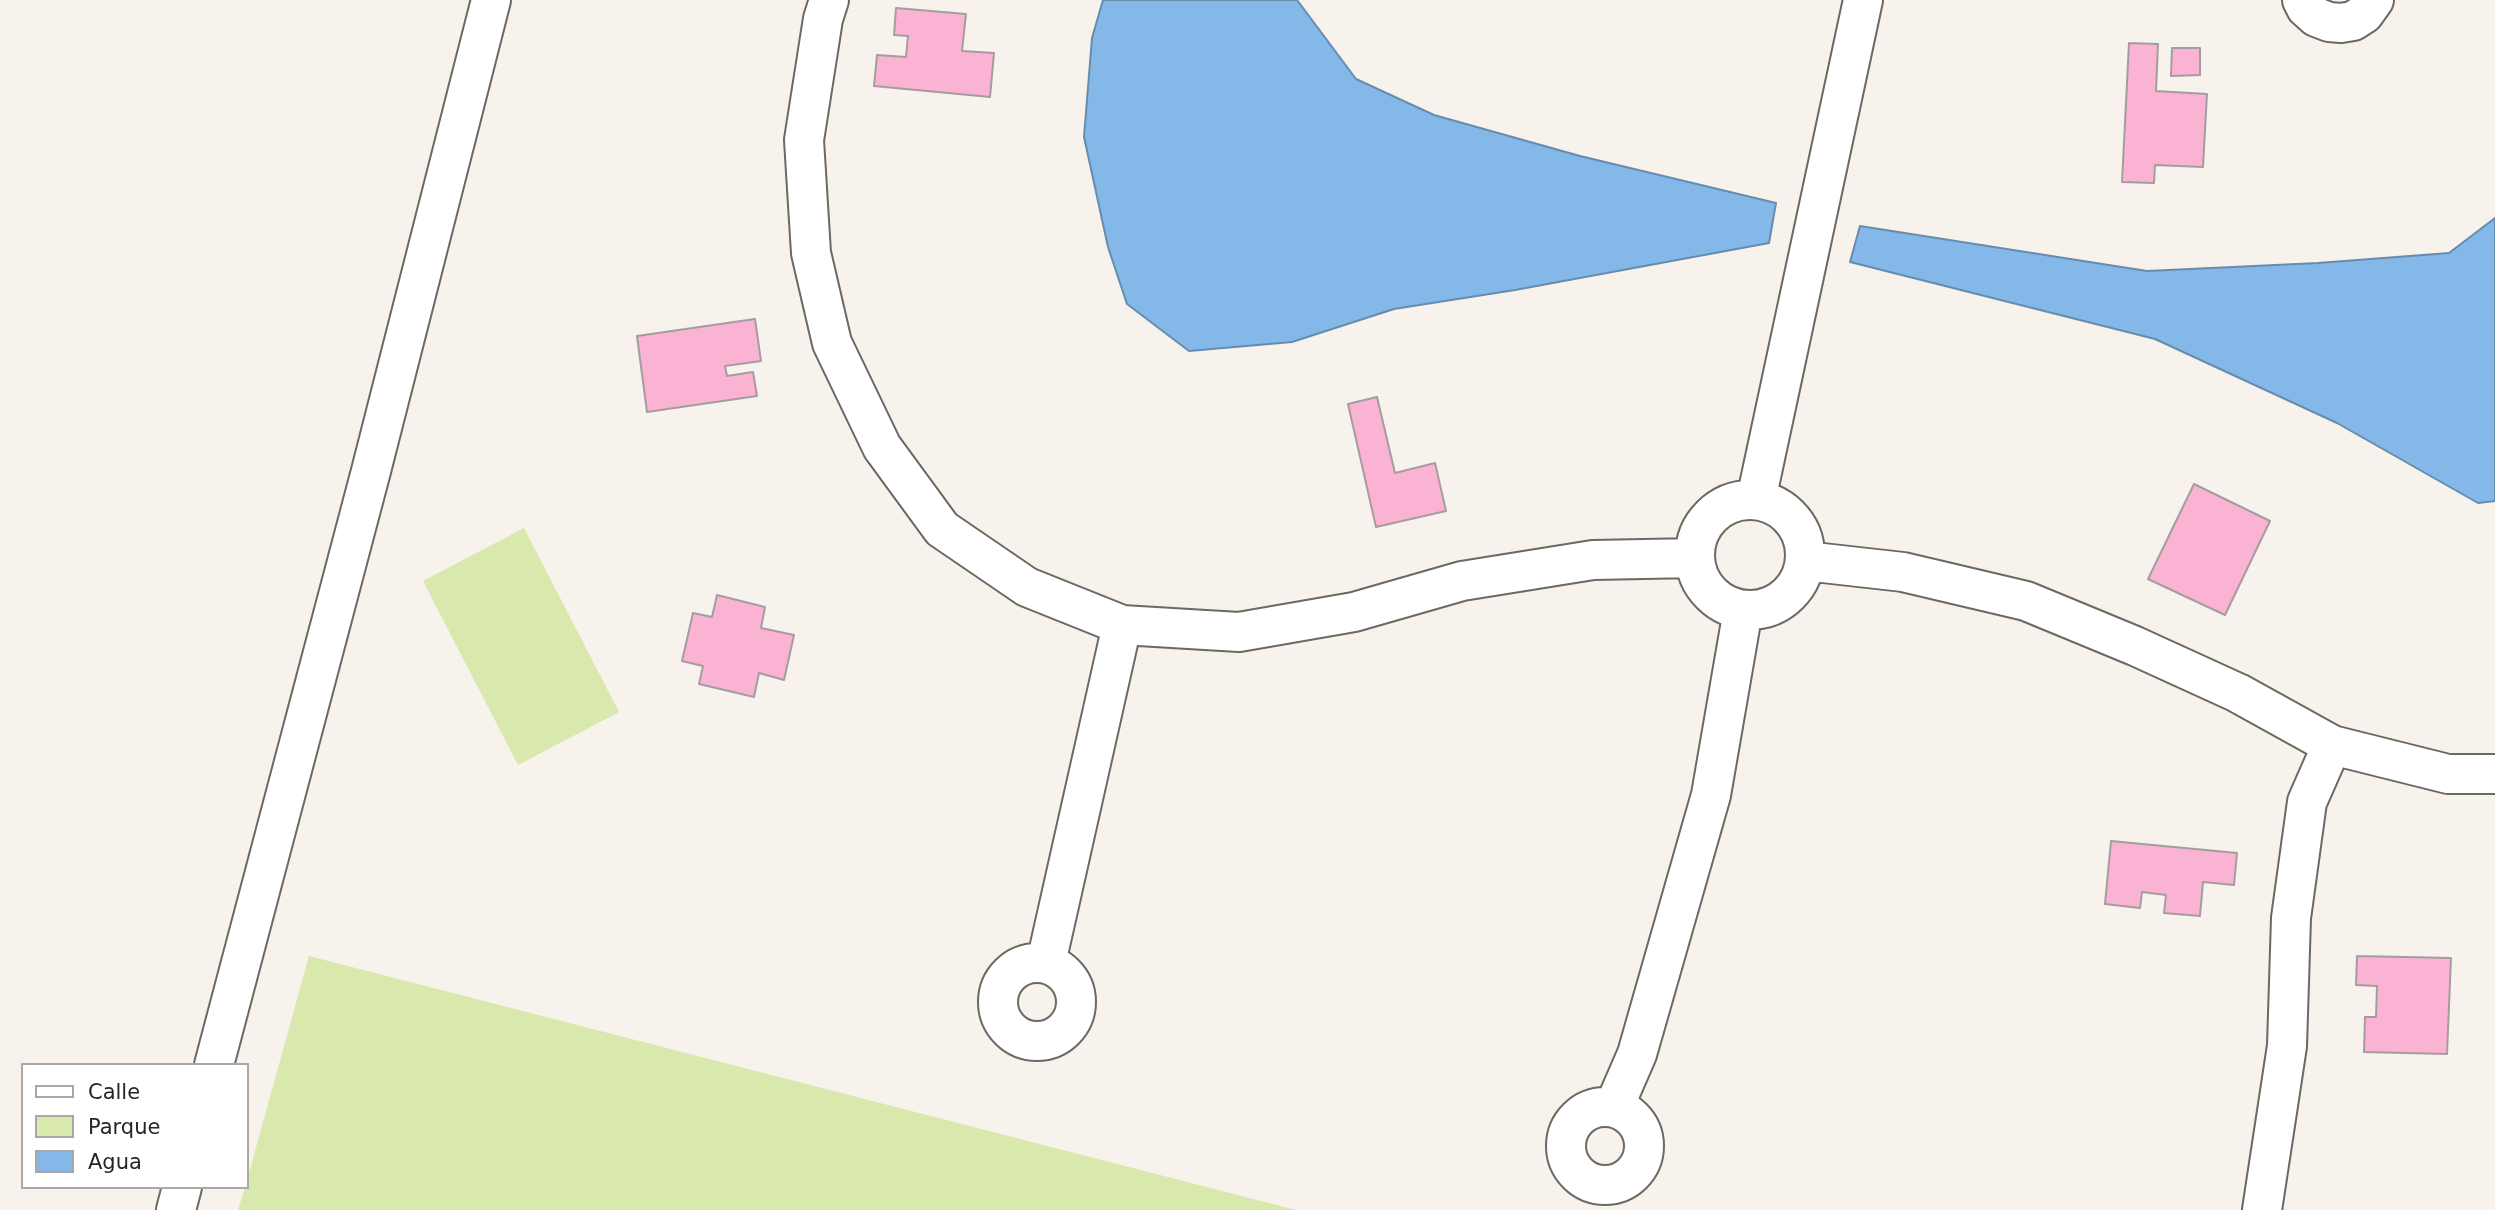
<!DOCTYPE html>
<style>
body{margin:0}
#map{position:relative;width:2495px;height:1210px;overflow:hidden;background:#f7f2eb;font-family:"DejaVu Sans",sans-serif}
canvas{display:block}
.legend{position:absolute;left:21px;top:1063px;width:228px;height:126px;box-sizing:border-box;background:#fff;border:2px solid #a9a8a7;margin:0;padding:9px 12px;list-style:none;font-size:21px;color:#272523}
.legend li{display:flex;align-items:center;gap:14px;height:35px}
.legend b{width:35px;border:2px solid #a9a8a7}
</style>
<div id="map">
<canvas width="2495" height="1210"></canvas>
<ul class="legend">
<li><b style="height:9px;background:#fff"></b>Calle</li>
<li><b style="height:19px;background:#d9e8ac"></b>Parque</li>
<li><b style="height:19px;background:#83b8e9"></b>Agua</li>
</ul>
</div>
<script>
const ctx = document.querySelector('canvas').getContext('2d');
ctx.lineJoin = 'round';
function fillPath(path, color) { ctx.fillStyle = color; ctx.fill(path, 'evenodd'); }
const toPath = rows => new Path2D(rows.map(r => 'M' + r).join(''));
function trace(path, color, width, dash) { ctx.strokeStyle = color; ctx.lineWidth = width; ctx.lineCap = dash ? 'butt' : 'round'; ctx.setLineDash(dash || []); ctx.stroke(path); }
fillPath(toPath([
 [524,528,619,712,518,765,423,581],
 [309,956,1296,1210,238,1210,245,1187,247,1187,247,1180]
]), '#d9e8ac');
const water = toPath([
 [1103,0,1297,0,1356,79,1434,115,1580,156,1776,203,1769,243,1515,290,1394,309,1292,342,1189,351,1127,304,1108,247,1084,137,1092,38,1103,0],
 [2495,218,2495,501,2478,503,2337,423,2155,339,1850,262,1860,226,2147,271,2318,263,2449,253,2495,218]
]);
fillPath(water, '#83b8e9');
trace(water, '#678cae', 2);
const building = toPath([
 [896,8,966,14,962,51,994,53,990,97,874,86,877,55,906,57,908,36,894,35,896,8],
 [2129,43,2158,44,2156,91,2207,94,2203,167,2155,165,2154,183,2122,182,2129,43],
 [2172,48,2200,48,2200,75,2171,76,2172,48],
 [755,319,761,361,725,366,727,376,753,372,757,396,647,412,637,336,755,319],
 [1377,397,1395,473,1435,463,1446,511,1376,527,1348,404,1377,397],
 [2194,484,2270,521,2225,615,2148,579,2194,484],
 [717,595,765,607,761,628,794,635,784,680,759,673,754,697,699,684,703,666,682,661,693,613,712,617,717,595],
 [2111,841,2237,853,2234,885,2203,882,2200,916,2164,913,2166,895,2142,892,2140,908,2105,904,2111,841],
 [2357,956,2451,958,2447,1054,2364,1052,2365,1017,2376,1017,2377,986,2356,985,2357,956]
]);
fillPath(building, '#fab3d3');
trace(building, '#a59ca0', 2);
const street = toPath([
 [829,0,823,19,804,140,811,253,832,343,882,447,942,529,1027,587,1122,625,1239,632,1354,612,1462,581,1593,560,1695,558],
 [2302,0,2306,8,2316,17,2329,22,2341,23,2353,21,2364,14,2374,0],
 '1695 555a55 55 0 1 1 110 0a55 55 0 1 1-110 0Z',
 [1756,500,1863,0],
 [1805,561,1903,572,2026,601,2135,646,2238,693,2332,745,2448,774,2495,774],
 '998 1002a39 39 0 1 1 78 0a39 39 0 1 1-78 0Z',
 [1046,963,1122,625],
 [214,1065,371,471,491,0],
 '1566 1146a39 39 0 1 1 78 0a39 39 0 1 1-78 0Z',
 [1614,1107,1637,1054,1711,795,1743,610],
 [176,1210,182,1187],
 [2262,1210,2287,1046,2291,918,2307,802,2332,745]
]);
trace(street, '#6c6862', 42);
trace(street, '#fff', 38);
</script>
